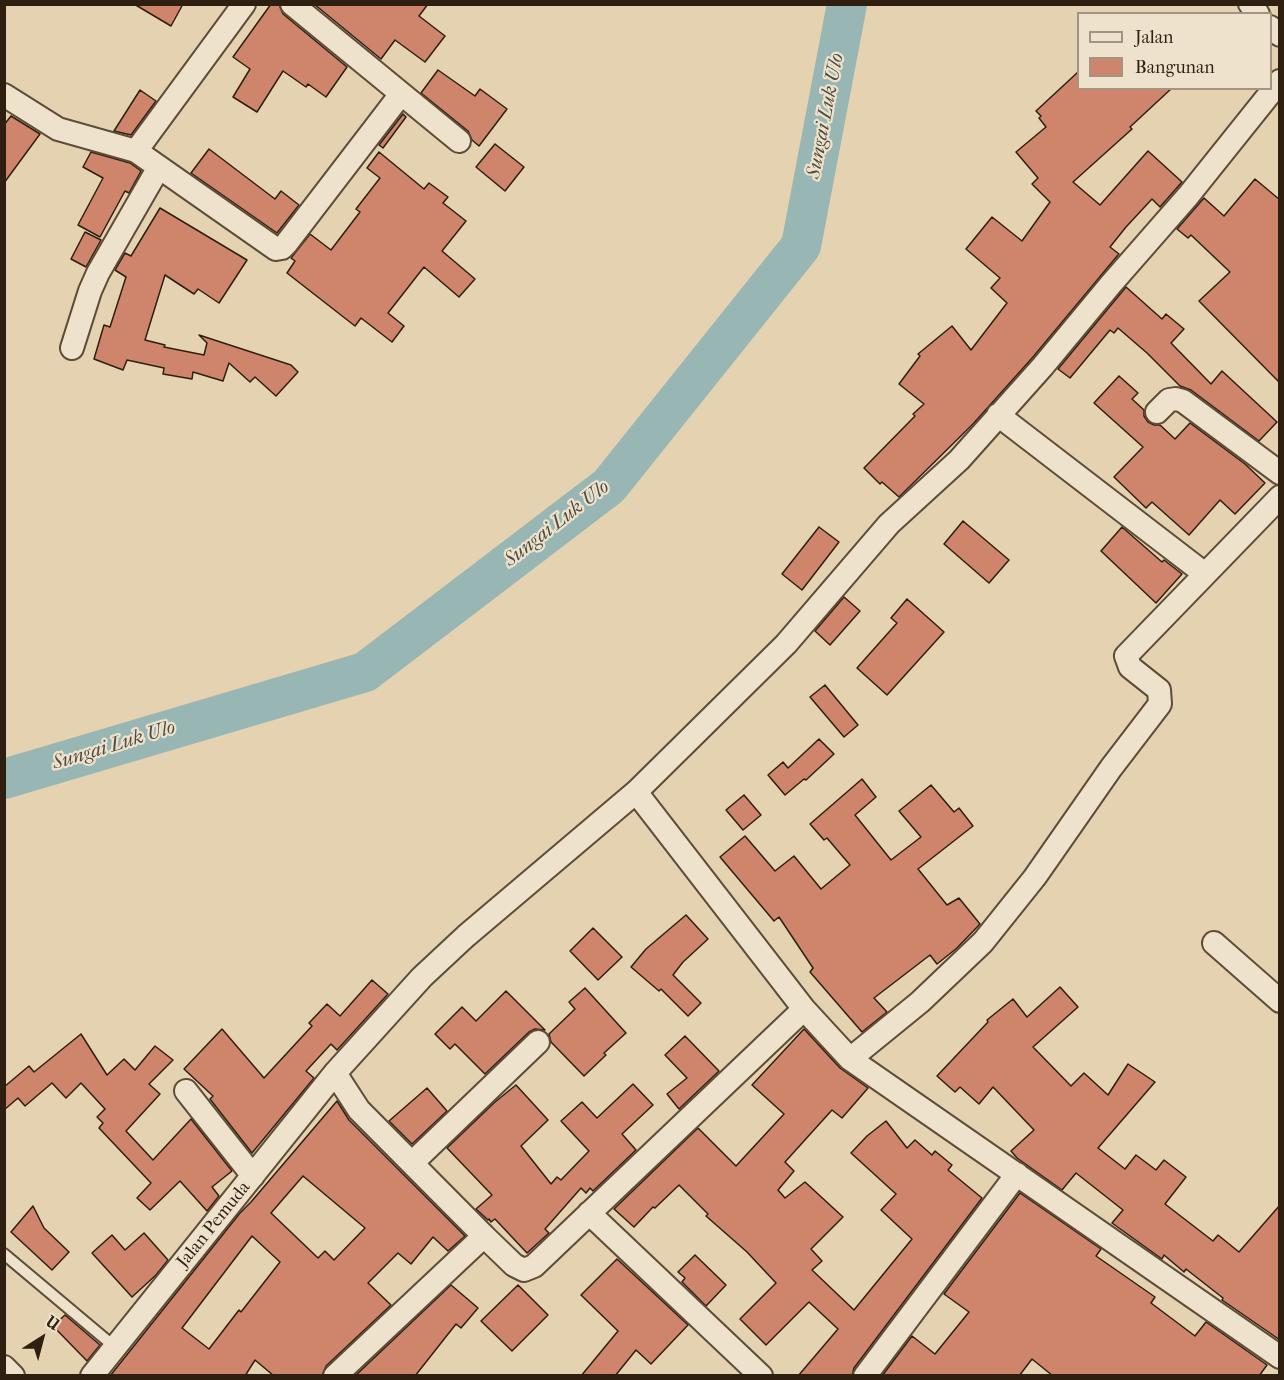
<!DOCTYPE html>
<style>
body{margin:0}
#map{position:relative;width:1284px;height:1380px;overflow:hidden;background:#e5d2b1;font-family:"IM FELL French Canon",serif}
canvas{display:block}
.frame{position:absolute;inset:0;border:6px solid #2f1f10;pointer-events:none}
.legend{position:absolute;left:1077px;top:12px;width:195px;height:78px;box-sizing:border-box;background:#eee2cc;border:2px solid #a29481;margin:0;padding:8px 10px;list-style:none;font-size:18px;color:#2f1f10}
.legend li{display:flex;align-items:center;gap:12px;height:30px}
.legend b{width:30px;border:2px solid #a29481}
.north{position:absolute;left:12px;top:1308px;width:60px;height:60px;-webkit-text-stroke:4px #eee2cc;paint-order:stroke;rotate:36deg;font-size:16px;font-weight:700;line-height:24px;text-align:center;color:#2f1f10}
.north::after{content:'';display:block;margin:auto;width:21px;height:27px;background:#2f1f10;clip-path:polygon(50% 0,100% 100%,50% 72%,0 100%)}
</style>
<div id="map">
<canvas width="1284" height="1380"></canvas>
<div class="frame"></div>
<ul class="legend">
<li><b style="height:8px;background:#eee2cc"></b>Jalan</li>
<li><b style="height:16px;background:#cf846c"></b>Bangunan</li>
</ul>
<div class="north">U</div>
</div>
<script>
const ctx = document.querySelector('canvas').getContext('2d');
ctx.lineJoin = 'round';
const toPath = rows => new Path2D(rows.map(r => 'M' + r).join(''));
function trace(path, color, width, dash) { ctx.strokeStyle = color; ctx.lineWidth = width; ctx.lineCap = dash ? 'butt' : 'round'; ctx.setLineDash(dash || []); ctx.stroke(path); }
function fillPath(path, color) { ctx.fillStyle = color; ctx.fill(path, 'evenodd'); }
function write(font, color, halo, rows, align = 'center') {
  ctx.font = font + ' "IM FELL French Canon",serif'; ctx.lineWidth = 4.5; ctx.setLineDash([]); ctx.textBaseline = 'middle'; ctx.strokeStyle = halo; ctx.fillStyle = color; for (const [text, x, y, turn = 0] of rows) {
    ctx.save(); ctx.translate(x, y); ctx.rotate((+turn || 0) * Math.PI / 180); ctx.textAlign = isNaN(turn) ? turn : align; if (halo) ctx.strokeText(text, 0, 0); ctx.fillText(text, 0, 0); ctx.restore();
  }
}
trace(toPath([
 [4,779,365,672,609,486,801,246,847,4]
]), '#98b6b4', 40);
const building = toPath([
 [134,4,183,4,171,26,134,4],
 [271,4,279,4,283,14,347,67,326,97,308,84,306,87,283,71,257,112,233,97,250,69,233,57,271,4],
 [314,4,428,4,419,16,445,36,425,62,395,40,381,59,314,4],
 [438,70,475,96,480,89,507,109,479,146,472,140,468,131,421,93,438,70],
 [1078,72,1078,88,1172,88,1130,127,1132,129,1073,182,1100,205,1148,151,1182,182,1160,207,1152,199,1126,227,1110,247,1119,254,1118,255,1033,357,973,424,899,497,882,482,880,484,864,468,915,416,913,414,924,404,899,384,920,356,918,354,952,326,971,350,1007,303,991,288,1000,278,966,249,992,217,1022,241,1050,202,1032,184,1038,178,1016,152,1046,127,1039,118,1041,116,1036,111,1078,72],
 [140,90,156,101,131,135,114,131,140,90],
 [403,114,406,117,383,148,379,145,403,114],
 [11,116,40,134,4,183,4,125,11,116],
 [495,144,524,167,505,191,476,167,495,144],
 [209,149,275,199,281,191,299,205,277,233,191,173,209,149],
 [91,152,130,163,141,171,129,193,125,191,100,237,78,225,103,178,83,167,91,152],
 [379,152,424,189,429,183,448,197,443,203,466,221,442,251,475,279,459,297,424,267,388,313,404,326,392,342,361,318,355,326,287,273,295,261,291,258,310,234,331,250,360,212,356,209,380,178,367,168,379,152],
 [1255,179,1280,200,1280,383,1199,301,1230,272,1191,235,1188,238,1177,229,1204,198,1224,216,1255,179],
 [160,208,247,260,219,303,198,289,194,294,165,275,145,340,165,345,164,347,204,355,207,343,199,335,291,365,298,372,276,396,255,377,250,382,229,363,223,381,193,372,192,379,163,374,164,368,127,360,123,370,94,359,104,325,110,327,126,277,115,270,125,253,131,256,160,208],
 [85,232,101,240,86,267,71,259,85,232],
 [1126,287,1162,319,1166,314,1184,329,1171,343,1211,384,1222,371,1277,422,1259,441,1191,390,1180,386,1147,353,1118,328,1114,333,1110,330,1070,378,1058,369,1126,287],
 [1119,376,1138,393,1132,399,1144,410,1144,416,1148,422,1154,425,1160,425,1175,439,1190,423,1245,464,1265,483,1235,514,1220,500,1189,535,1152,502,1146,508,1114,477,1143,447,1094,403,1119,376],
 [963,521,1009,560,989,583,944,544,963,521],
 [819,527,839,542,802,590,782,574,819,527],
 [1122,527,1162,562,1164,560,1182,574,1156,603,1101,551,1122,527],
 [844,597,860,611,830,645,815,631,844,597],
 [907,599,944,632,887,695,857,668,897,623,891,618,907,599],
 [825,685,858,725,844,737,810,697,825,685],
 [819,739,834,754,806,780,804,779,785,795,768,775,783,762,788,768,819,739],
 [862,779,876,797,855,815,891,860,921,837,899,811,931,785,954,812,959,808,973,826,918,869,947,905,959,898,980,924,957,948,937,964,930,955,874,998,887,1012,862,1032,810,972,813,968,779,917,774,921,720,857,745,836,775,871,794,856,821,889,850,865,827,838,824,840,810,824,862,779],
 [744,795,761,815,743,830,726,810,744,795],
 [686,915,708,939,683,962,673,975,701,1003,688,1016,661,989,659,991,631,967,646,949,686,915],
 [593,928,622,957,598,980,570,951,593,928],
 [372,980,388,994,337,1050,331,1044,306,1071,314,1078,252,1153,210,1099,213,1096,184,1069,222,1029,264,1078,312,1026,309,1023,327,1004,340,1016,372,980],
 [1060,987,1078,1007,1033,1047,1071,1086,1084,1073,1108,1095,1128,1064,1155,1082,1098,1148,1125,1169,1136,1155,1156,1170,1164,1160,1186,1177,1165,1204,1213,1241,1218,1235,1239,1252,1280,1205,1280,1340,1222,1300,1223,1298,1186,1269,1184,1272,1164,1255,1162,1259,1112,1223,1123,1210,1076,1173,1062,1190,1017,1158,1011,1151,1034,1130,993,1087,979,1104,960,1087,955,1092,937,1076,988,1022,987,1020,1013,999,1027,1017,1060,987],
 [585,988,626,1033,604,1053,606,1055,584,1076,551,1042,549,1034,575,1009,569,1002,585,988],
 [506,991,545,1030,535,1029,529,1032,485,1074,455,1044,450,1049,435,1034,462,1007,476,1021,506,991],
 [804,1029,840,1068,868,1088,842,1118,832,1110,785,1162,794,1171,778,1190,785,1198,805,1182,843,1217,811,1249,822,1261,812,1270,854,1310,912,1239,881,1210,896,1194,851,1153,867,1136,886,1121,907,1148,915,1140,932,1155,935,1151,952,1165,948,1170,982,1198,854,1368,852,1376,798,1376,838,1329,809,1302,766,1345,740,1319,776,1283,747,1252,706,1216,708,1214,679,1185,655,1208,653,1207,634,1227,614,1209,698,1128,736,1166,784,1114,752,1085,804,1029],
 [81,1034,107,1075,124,1059,135,1070,155,1046,173,1060,149,1084,160,1094,126,1131,153,1160,191,1119,232,1171,212,1187,219,1196,207,1211,180,1181,150,1210,137,1198,151,1183,99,1128,103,1123,97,1117,105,1109,81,1083,66,1098,52,1083,25,1106,18,1098,4,1110,4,1087,29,1066,34,1072,81,1034],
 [685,1036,719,1071,679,1109,667,1094,687,1078,665,1055,685,1036],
 [633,1084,653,1105,622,1134,636,1150,593,1191,590,1188,586,1193,581,1188,545,1229,549,1233,527,1253,495,1219,491,1222,489,1219,488,1220,476,1209,492,1195,447,1148,495,1102,516,1085,548,1120,521,1146,551,1184,557,1177,561,1180,589,1151,561,1121,582,1102,597,1118,633,1084],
 [427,1088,447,1111,412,1144,389,1121,427,1088],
 [337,1101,349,1120,465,1236,448,1251,433,1237,411,1264,398,1253,368,1283,391,1305,326,1366,322,1376,274,1376,255,1360,245,1376,110,1376,240,1213,251,1202,337,1101],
 [303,1176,365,1228,334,1260,325,1251,318,1258,271,1213,303,1176],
 [252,1236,280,1262,241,1312,239,1310,209,1349,182,1328,252,1236],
 [1020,1193,1101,1249,1096,1256,1155,1297,1151,1303,1195,1336,1206,1322,1267,1365,1259,1376,1053,1376,1032,1359,1019,1376,882,1376,912,1336,935,1354,969,1312,944,1294,1020,1193],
 [33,1206,44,1228,69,1252,52,1270,11,1232,33,1206],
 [144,1233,168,1260,156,1275,132,1297,92,1253,112,1235,125,1250,144,1233],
 [695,1255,726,1285,706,1306,682,1282,685,1278,678,1272,695,1255],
 [617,1259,688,1325,651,1364,636,1350,615,1376,581,1376,618,1331,581,1295,617,1259],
 [451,1285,478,1308,461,1328,456,1324,415,1376,355,1376,451,1285],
 [518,1285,548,1315,512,1351,481,1321,518,1285],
 [65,1315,100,1345,87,1361,53,1326,65,1315]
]);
fillPath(building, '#cf846c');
trace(building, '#2f1f10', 1.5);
const service = toPath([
 [4,1254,116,1348]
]);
const minor = toPath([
 [292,4,459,141],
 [1250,4,1258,14],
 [1270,27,1280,35],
 [4,95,58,129,136,151,276,249,282,248,286,244,401,94],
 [136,151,244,4],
 [72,348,90,291,98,273,159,167],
 [1157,412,1169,400,1176,399,1183,401,1280,473],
 [998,415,1205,574],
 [636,792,804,1009,850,1059,1280,1357],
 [1214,943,1280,1001],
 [850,1059,920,1002,983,942,1035,877,1111,768,1160,704,1159,690,1130,667,1126,656,1280,497],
 [335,1073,359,1110,484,1236,335,1376],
 [186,1091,253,1176],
 [412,1163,538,1042],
 [589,1213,761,1376],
 [484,1236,514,1265,524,1270,534,1266,804,1009],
 [4,1367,13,1376],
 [92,1376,335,1073,422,977,466,936,636,792,786,644,889,524,959,460,1043,366,1111,284,1188,196,1280,81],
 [865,1376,1017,1174]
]);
trace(service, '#5c4c38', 14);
trace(minor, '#5c4c38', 26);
trace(service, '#eee2cc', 10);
trace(minor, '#eee2cc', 22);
write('18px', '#2f1f10', '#eee2cc', [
 ["Jalan Pemuda",214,1225,-51]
]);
write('italic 20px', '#4e4c41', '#eee2cc', [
 ["Sungai Luk Ulo",826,116,-79],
 ["Sungai Luk Ulo",557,524,-38],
 ["Sungai Luk Ulo",114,746,-17]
]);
</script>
